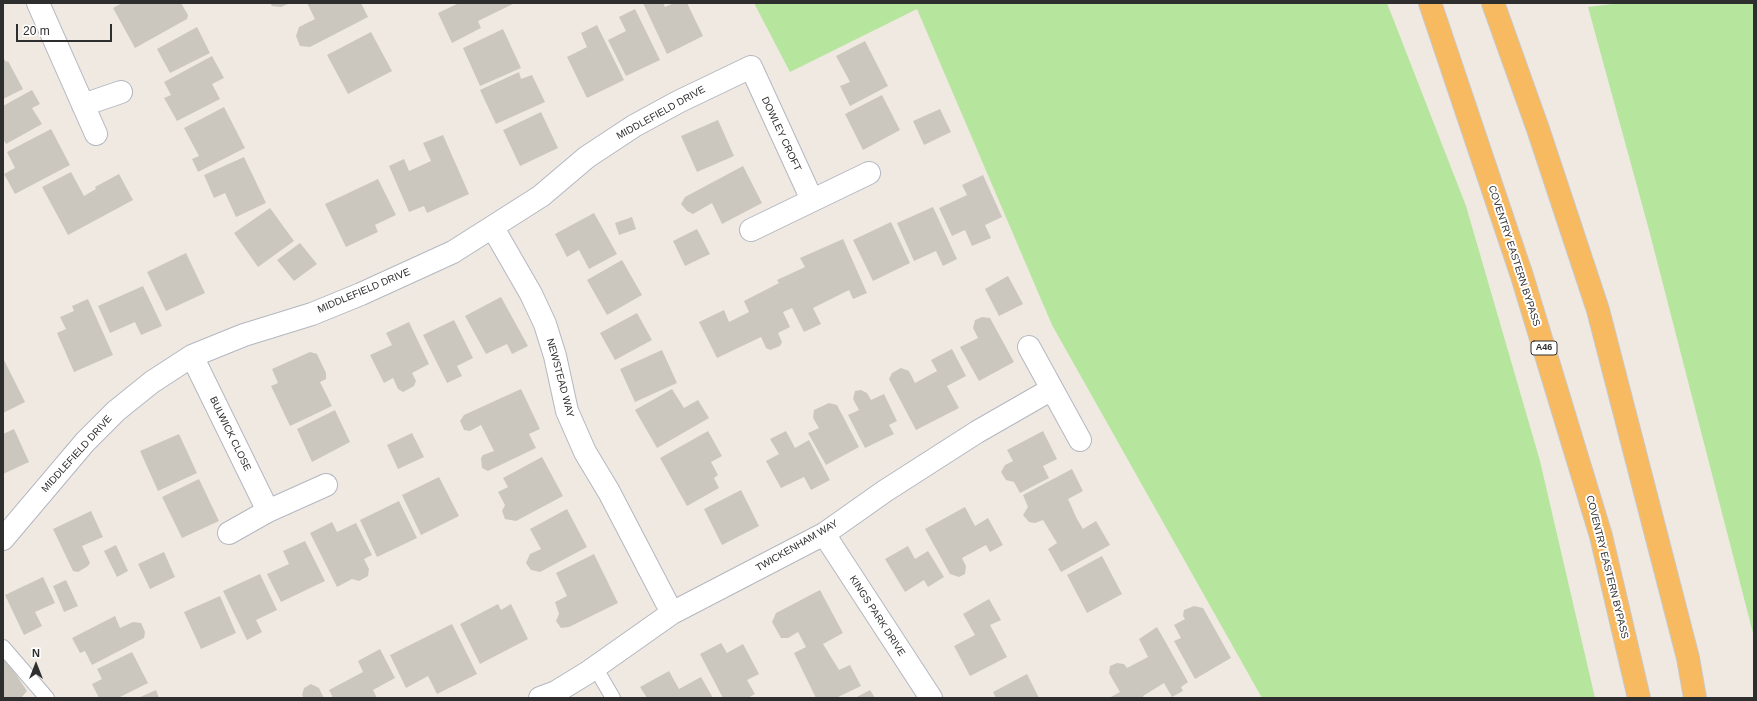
<!DOCTYPE html>
<style>
body{margin:0}
#map{position:relative;width:1757px;height:701px;overflow:hidden;background:#efe9e1;font-family:Arial,sans-serif}
canvas{display:block}
.frame{position:absolute;inset:0;border:4px solid #2e2e2e;pointer-events:none}
.north{position:absolute;left:16px;top:645px;width:40px;height:40px;-webkit-text-stroke:3px #fff;paint-order:stroke;rotate:0deg;font-size:11px;font-weight:700;line-height:16px;text-align:center;color:#2e2e2e}
.north::after{content:'';display:block;margin:auto;width:14px;height:18px;background:#2e2e2e;clip-path:polygon(50% 0,100% 100%,50% 72%,0 100%)}
.scale{position:absolute;left:16px;top:24px;width:96px;height:18px;box-sizing:border-box;border:2px solid #2e2e2e;border-top:0;padding-left:5px;font-size:12px;line-height:14px;white-space:nowrap;color:#2e2e2e;-webkit-text-stroke:3px #fff;paint-order:stroke}
</style>
<div id="map">
<canvas width="1757" height="701"></canvas>
<div class="frame"></div>
<div class="north">N</div>
<div class="scale">20 m</div>
</div>
<script>
const ctx = document.querySelector('canvas').getContext('2d');
ctx.lineJoin = 'round';
function fillPath(path, color) { ctx.fillStyle = color; ctx.fill(path, 'evenodd'); }
const toPath = rows => new Path2D(rows.map(r => 'M' + r).join(''));
function trace(path, color, width, dash) { ctx.strokeStyle = color; ctx.lineWidth = width; ctx.lineCap = dash ? 'butt' : 'round'; ctx.setLineDash(dash || []); ctx.stroke(path); }
function write(font, color, halo, rows, align = 'center') {
  ctx.font = font + ' Arial,sans-serif'; ctx.lineWidth = 4; ctx.setLineDash([]); ctx.textBaseline = 'middle'; ctx.strokeStyle = halo; ctx.fillStyle = color; for (const [text, x, y, turn = 0] of rows) {
    ctx.save(); ctx.translate(x, y); ctx.rotate((+turn || 0) * Math.PI / 180); ctx.textAlign = isNaN(turn) ? turn : align; if (halo) ctx.strokeText(text, 0, 0); ctx.fillText(text, 0, 0); ctx.restore();
  }
}
fillPath(toPath([
 [754,3,1387,3,1466,206,1540,461,1595,698,1262,698,1052,325,917,9,790,72],
 [1620,3,1754,3,1754,637,1649,230,1588,7]
]), '#b6e59e');
fillPath(toPath([
 [122,3,181,3,188,15,187,19,135,48,113,8],
 [270,3,290,3,281,7,272,6],
 [307,3,361,3,368,17,310,47,300,46,296,36,299,27,315,19],
 [459,3,515,3,478,21,481,28,452,43,438,13],
 [643,3,663,3,665,7,674,3,687,3,703,36,667,54],
 [635,9,660,60,626,76,608,40,626,31,619,17],
 [597,25,624,80,587,98,567,57,587,47,581,33],
 [197,27,210,53,170,73,157,49],
 [503,29,521,68,480,86,463,48],
 [371,32,392,71,348,94,327,55],
 [865,41,888,86,850,106,840,86,850,82,836,56],
 [212,56,224,78,212,84,220,99,177,121,164,98,171,95,164,82],
 [3,57,6,62,8,61,23,89,3,99],
 [519,72,521,79,532,75,545,102,496,124,480,90],
 [32,90,40,104,32,108,42,124,6,144,3,139,3,106],
 [882,95,900,130,863,150,845,114],
 [224,107,245,148,198,172,192,159,199,156,184,128],
 [940,109,951,132,924,145,913,121],
 [541,112,558,148,520,166,503,130],
 [718,120,734,156,697,172,681,136],
 [51,129,70,165,15,194,4,174,15,168,7,152],
 [443,135,469,194,427,213,424,206,409,212,389,166,404,159,409,171,431,161,423,143],
 [244,157,266,203,236,217,225,193,214,198,204,175],
 [743,166,762,203,722,224,712,203,693,214,687,211,681,204,685,197],
 [71,172,84,196,96,189,95,187,119,174,133,200,68,235,42,187],
 [983,175,1002,217,985,225,991,238,972,246,965,230,952,236,939,208,967,195,962,185],
 [378,179,396,215,375,225,378,232,346,247,325,204],
 [933,207,957,259,943,266,936,251,914,261,897,223],
 [270,208,294,241,258,267,234,233],
 [594,213,617,254,589,269,579,250,567,257,555,234],
 [632,217,636,229,619,235,615,223],
 [891,222,910,263,873,281,853,240],
 [697,229,710,254,685,266,673,241],
 [843,239,867,293,853,299,849,290,813,308,821,324,804,332,792,308,783,312,790,327,778,333,782,342,780,346,770,350,766,348,761,337,717,358,699,322,724,310,729,322,749,312,744,301,779,283,777,280,805,267,800,258],
 [300,243,317,264,294,281,277,260],
 [186,253,205,293,166,311,147,272],
 [622,260,642,295,607,315,587,280],
 [1008,276,1023,304,999,316,985,289],
 [143,286,162,326,141,335,135,322,110,333,98,306],
 [501,297,528,346,512,354,507,344,486,354,465,316],
 [88,299,113,355,74,372,57,333,66,329,60,317,74,311,72,306],
 [637,313,652,340,615,360,600,333],
 [982,317,990,318,1014,362,979,381,960,347,978,338,973,328,975,320],
 [454,320,473,358,457,366,462,376,447,383,423,335],
 [409,322,429,364,412,373,416,381,414,386,403,392,398,389,393,378,384,383,370,355,392,345,386,333],
 [952,349,966,376,947,386,959,408,916,430,889,379,892,373,901,368,909,371,915,383,937,371,931,360],
 [662,350,677,383,635,402,620,369],
 [310,352,317,354,326,373,326,379,320,382,332,406,290,426,271,386,278,383,272,369],
 [3,358,25,402,3,413],
 [521,389,540,429,529,434,536,448,488,471,482,468,481,458,483,455,494,451,481,425,470,431,464,430,460,421,464,415],
 [672,389,684,408,698,400,709,418,657,448,635,410],
 [861,390,867,393,871,400,884,394,897,421,889,425,894,434,865,448,848,415,859,410,853,399,855,391],
 [829,403,837,405,859,447,826,465,808,433,819,428,813,418,814,410],
 [335,410,350,442,312,462,297,429],
 [14,429,29,462,3,474,3,434],
 [708,431,722,456,711,462,718,475,714,478,719,488,687,506,660,458],
 [786,431,795,448,809,440,830,480,811,490,804,477,781,488,766,461,779,454,770,439],
 [1043,431,1057,459,1043,466,1049,478,1020,493,1014,482,1006,480,1001,472,1005,465,1013,461,1007,450],
 [412,433,424,457,398,469,387,445],
 [179,434,197,473,158,491,140,451],
 [542,457,563,496,516,521,505,519,502,511,505,505,498,492,508,487,503,478],
 [1072,469,1083,491,1068,499,1077,519,1083,529,1096,521,1110,545,1061,572,1048,549,1057,543,1043,520,1035,523,1029,522,1023,515,1028,507,1023,495],
 [439,477,459,516,421,535,402,495],
 [199,479,219,521,182,538,162,497],
 [741,490,759,526,722,545,704,509],
 [399,501,417,538,377,557,360,520],
 [965,507,975,526,988,518,1003,545,990,552,986,545,962,558,966,566,965,574,959,577,950,574,925,529],
 [567,509,587,547,540,572,531,570,526,563,530,554,541,549,530,529],
 [91,511,103,537,82,546,90,563,88,566,78,572,73,571,53,529],
 [332,522,337,532,356,523,372,555,364,559,369,569,368,576,359,581,352,579,337,587,310,533],
 [305,541,325,581,281,602,267,574,289,564,283,551],
 [116,545,128,571,117,577,104,551],
 [908,546,915,559,928,551,944,577,928,587,924,580,905,592,885,559],
 [164,552,175,577,150,589,138,564],
 [594,554,618,603,569,627,561,628,556,621,559,614,555,602,567,596,556,573],
 [1102,556,1122,594,1087,613,1067,575],
 [260,574,277,610,256,620,262,632,247,640,223,591],
 [43,577,55,603,35,612,42,626,24,635,5,595],
 [66,580,78,606,64,612,53,586],
 [820,590,843,633,823,644,839,670,850,665,861,686,836,698,816,698,794,653,806,647,798,632,788,638,781,638,772,622,776,613],
 [220,596,236,633,201,649,184,612],
 [989,599,1001,620,990,625,1007,657,970,676,954,646,975,635,963,614],
 [498,604,501,610,511,604,528,639,480,664,460,624],
 [1194,606,1203,608,1231,658,1195,679,1174,641,1181,638,1174,625,1185,619,1183,616,1184,610],
 [115,616,120,628,133,622,141,623,145,632,144,638,92,665,85,651,80,653,72,638],
 [452,624,477,674,437,694,428,676,406,688,390,655],
 [1157,627,1188,682,1181,687,1183,691,1172,697,1164,683,1143,696,1144,698,1109,698,1120,692,1109,673,1110,666,1117,663,1124,664,1127,668,1148,657,1139,639],
 [721,643,727,653,743,644,759,674,747,680,755,694,748,698,723,698,700,654],
 [380,649,395,678,373,690,377,698,333,698,329,690,363,672,358,661],
 [132,652,148,683,118,698,99,698,92,684,102,679,97,669],
 [3,655,27,691,21,698,5,698,3,695],
 [669,671,679,689,701,677,713,698,647,698,640,687],
 [1027,674,1039,698,996,698,993,692],
 [311,684,319,688,324,698,304,698,302,695,304,688],
 [156,690,159,698,138,698],
 [870,690,875,698,855,698]
]), '#cbc7bf');
const service = toPath([
 [3,647,47,698],
 [595,667,613,698]
]);
const minor = toPath([
 [38,3,96,134],
 [83,105,121,92],
 [493,228,531,294,545,324,555,356,567,411,585,452,609,492,672,613],
 [751,230,869,173],
 [1029,347,1080,440],
 [192,356,268,511],
 [229,533,268,511,326,485],
 [824,534,931,698],
 [3,539,85,442,116,411,152,382,192,356,244,335,312,314,361,294,453,252,541,196,587,157,634,126,678,102,751,67,812,200],
 [540,698,556,692,587,673,672,613,824,534,885,491,977,432,1052,389]
]);
const trunk = toPath([
 [1430,3,1522,276,1601,536,1639,698],
 [1493,3,1538,129,1598,310,1688,658,1695,698]
]);
trace(service, '#b4b7c1', 16);
trace(minor, '#b4b7c1', 24);
trace(trunk, '#c9c9c9', 24);
trace(service, '#fff', 14);
trace(minor, '#fff', 22);
trace(trunk, '#f8ba60', 22);
for (const [x, y, w] of [
 [1544,348,26]
]) { const box = new Path2D(); box.roundRect(x - w / 2, y - 7, w, 14, 3); ctx.fillStyle = '#fff'; ctx.fill(box); trace(box, '#2e2e2e', 1); }
write('bold 9px', '#2e2e2e', null, [
 ["A46",1544,348]
]);
write('10px', '#2e2e2e', '#fff', [
 ["MIDDLEFIELD DRIVE",661,113,-29],
 ["DOWLEY CROFT",781,134,65],
 ["COVENTRY EASTERN BYPASS",1514,256,72],
 ["MIDDLEFIELD DRIVE",364,291,-23],
 ["NEWSTEAD WAY",560,378,75],
 ["BULWICK CLOSE",230,434,64],
 ["MIDDLEFIELD DRIVE",77,454,-48],
 ["TWICKENHAM WAY",797,546,-30],
 ["COVENTRY EASTERN BYPASS",1607,567,76],
 ["KINGS PARK DRIVE",877,616,57]
]);
</script>
